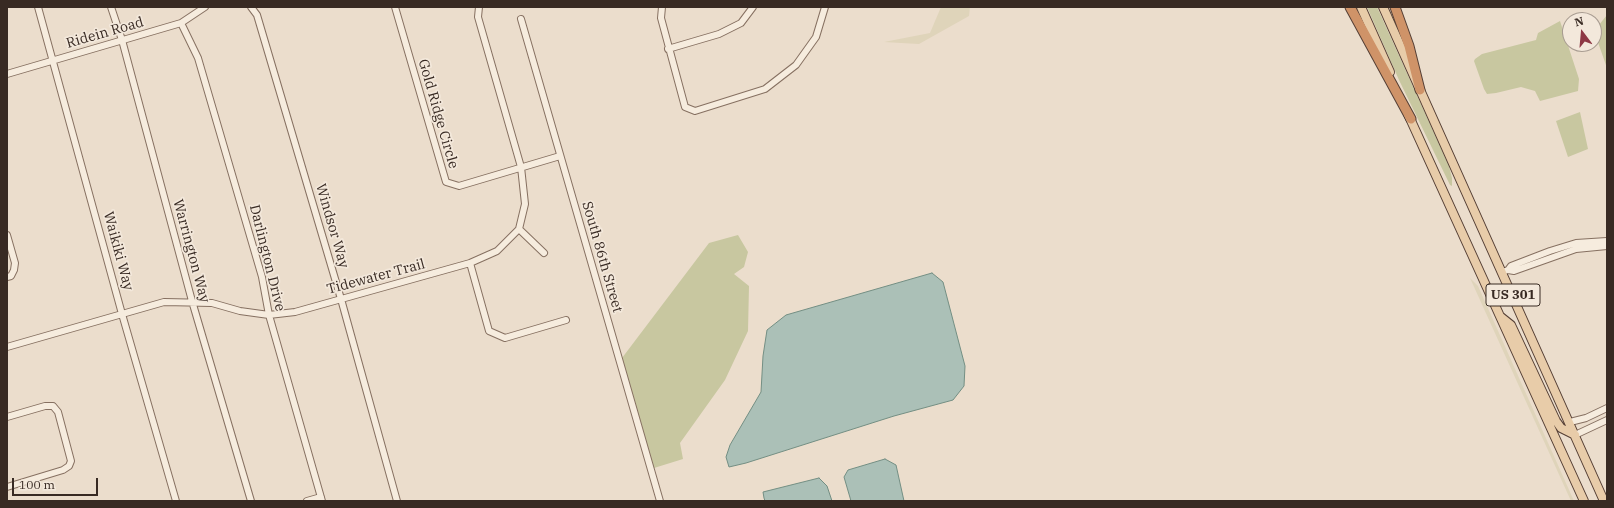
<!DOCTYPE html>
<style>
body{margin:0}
#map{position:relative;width:1614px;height:508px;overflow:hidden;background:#ebddcc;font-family:"IBM Plex Serif",serif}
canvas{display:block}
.frame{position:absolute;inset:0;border:8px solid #382a23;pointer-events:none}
.north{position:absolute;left:1562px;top:12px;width:40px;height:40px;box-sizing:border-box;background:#f3e8db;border:1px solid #a89c91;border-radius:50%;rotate:344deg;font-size:11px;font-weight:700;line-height:16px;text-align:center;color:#382a23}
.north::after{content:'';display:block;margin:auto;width:14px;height:18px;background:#8e3844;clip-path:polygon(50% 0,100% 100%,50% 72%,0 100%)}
.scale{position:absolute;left:12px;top:478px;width:86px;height:18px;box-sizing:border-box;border:2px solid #382a23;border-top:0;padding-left:5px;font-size:12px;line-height:14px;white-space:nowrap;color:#382a23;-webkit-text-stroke:3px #f3e8db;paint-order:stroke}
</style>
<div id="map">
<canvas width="1614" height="508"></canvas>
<div class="frame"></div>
<div class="north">N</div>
<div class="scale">100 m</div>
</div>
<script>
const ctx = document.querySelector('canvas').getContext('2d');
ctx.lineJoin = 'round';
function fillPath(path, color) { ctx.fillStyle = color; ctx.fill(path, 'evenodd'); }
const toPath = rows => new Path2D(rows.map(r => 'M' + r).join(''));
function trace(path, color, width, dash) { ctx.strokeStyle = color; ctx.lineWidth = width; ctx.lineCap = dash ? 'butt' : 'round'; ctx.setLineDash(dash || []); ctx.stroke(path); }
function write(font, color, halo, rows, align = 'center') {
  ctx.font = font + ' "IBM Plex Serif",serif'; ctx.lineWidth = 3.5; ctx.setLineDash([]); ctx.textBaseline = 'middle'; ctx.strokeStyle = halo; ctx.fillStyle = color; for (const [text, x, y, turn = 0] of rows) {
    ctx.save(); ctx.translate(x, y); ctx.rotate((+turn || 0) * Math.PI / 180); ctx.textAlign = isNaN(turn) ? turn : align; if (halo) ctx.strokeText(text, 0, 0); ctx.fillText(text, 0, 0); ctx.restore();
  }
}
fillPath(toPath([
 [941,7,970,7,969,16,919,44,884,42,930,33],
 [1470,278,1478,286,1574,501,1571,501]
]), '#dfd4ba');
fillPath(toPath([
 [1367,7,1377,7,1449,166,1452,178,1452,186,1450,185,1399,80],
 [1607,15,1607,68,1594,31],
 [1560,21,1579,79,1578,91,1540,101,1535,91,1521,87,1496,93,1487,94,1484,89,1474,61,1475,59,1482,54,1536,40,1538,33],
 [1580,112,1588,149,1568,157,1556,121],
 [738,235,748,252,744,267,734,274,749,286,748,331,725,380,680,443,683,459,654,468,622,358,709,243]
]), '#c8c7a0');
const water = toPath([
 [932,273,943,282,965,366,964,386,953,400,894,416,746,463,729,467,726,457,730,445,761,392,763,356,767,330,786,315,932,273],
 [885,459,896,465,904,501,851,501,844,477,848,470,885,459],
 [819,478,827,486,832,501,765,501,764,498,763,492,819,478]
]);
fillPath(water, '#abc0b7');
trace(water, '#738e83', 1);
const minor = toPath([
 [38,7,122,314,176,501],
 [111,7,122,40,192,301,251,501],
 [251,7,257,15,341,299,397,501],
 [395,7,446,182,459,186,560,156],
 [662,7,661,18,685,107,695,111,765,89,796,65,816,37,825,7],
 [521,19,660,501],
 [181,23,198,58,262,277,269,315,322,501],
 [668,49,719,34,741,23,753,7],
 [7,74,181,23,205,7],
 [519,229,544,253],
 [7,235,15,263,14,270,11,276,7,277],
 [470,263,489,331,505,338,566,320],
 [1508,270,1514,271,1576,249,1607,246],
 [1502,272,1508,270,1511,266,1550,251,1576,243,1607,241],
 [7,347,164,302,212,303,240,311,269,315,295,312,470,263,497,251,519,229,525,204,521,167,478,17,479,7],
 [7,417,45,406,53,406,58,412,71,461,69,466,63,470,7,487],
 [1570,422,1586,418,1607,408],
 [1575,435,1607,420],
 [307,501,321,497]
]);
const major = toPath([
 [1361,7,1390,72],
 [1383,7,1604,501],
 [1408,114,1584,501],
 [1501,317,1511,325,1556,421,1561,428,1575,435]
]);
const highway = toPath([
 [1350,7,1411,119],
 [1395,7,1409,46,1420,90]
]);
trace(minor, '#867061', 8);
trace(major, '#553f35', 10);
trace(highway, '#553f35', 11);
trace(minor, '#f6ecde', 6);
trace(major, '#e8cca9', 8);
trace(highway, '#cf9368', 9);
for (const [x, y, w] of [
 [1513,295,54]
]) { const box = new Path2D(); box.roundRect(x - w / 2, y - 11, w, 22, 3); ctx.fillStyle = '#f3e8db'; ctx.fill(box); trace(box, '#382a23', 1); }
write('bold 13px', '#382a23', null, [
 ["US 301",1513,295]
]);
write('14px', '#382a23', '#f3e8db', [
 ["Ridein Road",105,33,-16],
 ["Gold Ridge Circle",438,114,74],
 ["Windsor Way",332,226,74],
 ["Waikiki Way",118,251,75],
 ["Warrington Way",191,251,75],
 ["South 86th Street",602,257,74],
 ["Darlington Drive",267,258,76],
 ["Tidewater Trail",376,277,-15]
]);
</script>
